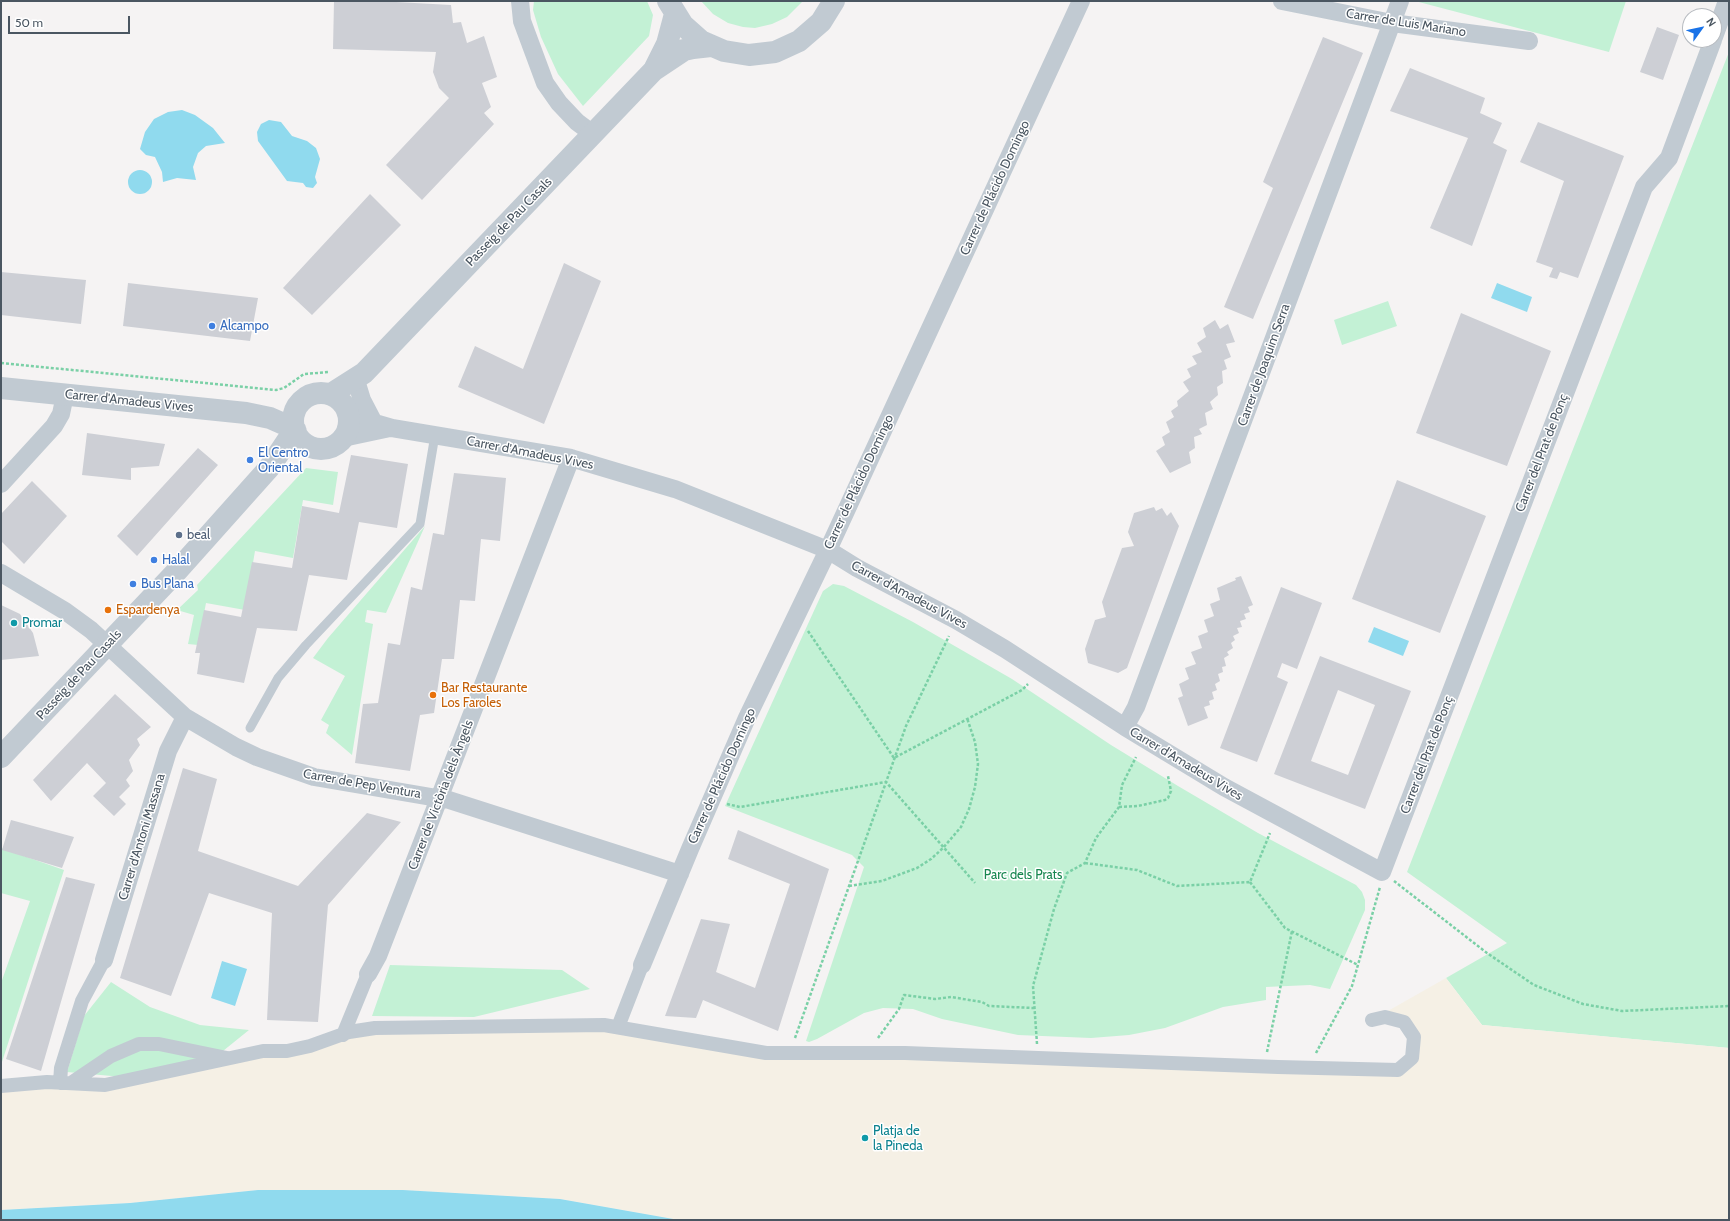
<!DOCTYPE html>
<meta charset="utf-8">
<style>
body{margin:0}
#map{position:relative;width:1730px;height:1221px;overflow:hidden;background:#f5f3f3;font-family:Cabin,sans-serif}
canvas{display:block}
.frame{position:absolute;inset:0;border:2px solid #4a5661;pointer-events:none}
.north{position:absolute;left:1682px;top:8px;width:40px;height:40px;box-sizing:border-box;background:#fff;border:1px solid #b7bbc0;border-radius:50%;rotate:57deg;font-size:11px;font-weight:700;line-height:16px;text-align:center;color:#4a5661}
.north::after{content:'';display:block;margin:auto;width:14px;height:18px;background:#1a73e8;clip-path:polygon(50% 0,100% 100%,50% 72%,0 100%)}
.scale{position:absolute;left:8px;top:16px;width:122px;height:18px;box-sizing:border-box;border:2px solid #4a5661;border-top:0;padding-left:5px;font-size:12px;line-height:14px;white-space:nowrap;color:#4a5661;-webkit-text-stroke:3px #fff;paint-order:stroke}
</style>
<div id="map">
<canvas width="1730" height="1221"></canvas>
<div class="frame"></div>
<div class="north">N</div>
<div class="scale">50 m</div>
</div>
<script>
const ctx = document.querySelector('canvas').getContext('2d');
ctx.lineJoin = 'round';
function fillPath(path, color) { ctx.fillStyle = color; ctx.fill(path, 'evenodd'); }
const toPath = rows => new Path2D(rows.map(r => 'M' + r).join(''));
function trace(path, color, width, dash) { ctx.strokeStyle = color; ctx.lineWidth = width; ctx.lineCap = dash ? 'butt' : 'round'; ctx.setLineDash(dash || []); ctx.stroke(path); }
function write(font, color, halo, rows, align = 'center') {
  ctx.font = font + ' Cabin,sans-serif'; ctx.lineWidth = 3; ctx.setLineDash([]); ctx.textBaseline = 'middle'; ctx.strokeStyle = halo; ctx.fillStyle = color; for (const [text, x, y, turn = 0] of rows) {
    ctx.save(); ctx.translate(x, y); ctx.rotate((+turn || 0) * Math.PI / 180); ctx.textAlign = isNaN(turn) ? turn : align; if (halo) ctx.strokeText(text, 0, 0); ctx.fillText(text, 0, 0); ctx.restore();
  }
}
fillPath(toPath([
 [534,1,647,1,653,15,649,36,583,106,558,74,541,37,533,10],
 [701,1,803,1,787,17,772,24,755,28,743,27,728,23,713,14],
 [1415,1,1626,1,1609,52],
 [1729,52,1729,1048,1482,1025,1446,978,1507,943,1407,872],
 [1388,301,1397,326,1342,345,1334,320],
 [306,468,338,472,333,505,303,500,293,558,255,551,245,610,206,603,198,645,188,644,194,615,177,610,198,590,197,585],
 [425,526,386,613,367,610,365,622,373,624,352,755,326,733,329,725,321,720,345,676,313,658,328,638],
 [833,584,844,586,913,622,1012,679,1111,745,1178,786,1258,833,1356,885,1362,892,1365,900,1365,910,1330,989,1310,985,1266,987,1266,1000,1223,1007,1165,1028,1129,1035,1091,1038,1018,1035,942,1019,913,1009,883,1008,864,1013,817,1039,809,1042,806,1041,864,867,852,855,725,806,823,591],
 [1,848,64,870,1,1065,1,983,30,901,1,893],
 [390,965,562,970,590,989,474,1017,372,1016],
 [111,982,150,1007,200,1025,249,1030,218,1055,123,1077,67,1072,84,1016]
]), '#c3f1d5');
fillPath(toPath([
 [1446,978,1482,1025,1729,1048,1729,1220,679,1220,560,1199,403,1190,258,1190,130,1203,1,1210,1,1086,105,1085,349,1032,604,1025,766,1053,1398,1070,1412,1058,1404,1022,1372,1020]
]), '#f5f0e5');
fillPath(toPath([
 [182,110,195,115,213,128,225,143,206,146,198,153,193,167,196,180,177,178,163,182,162,172,155,157,146,155,140,149,145,132,154,119,168,112],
 [269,120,281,122,292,136,307,141,316,148,320,159,315,177,317,183,313,188,306,187,303,183,287,181,258,141,257,132,261,124],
 '128 182a12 12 0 1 1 24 0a12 12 0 1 1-24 0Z',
 [1497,283,1532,297,1527,312,1491,298],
 [1374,627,1409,641,1403,656,1368,642],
 [222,961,247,969,235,1006,211,998],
 [258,1190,403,1190,560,1199,679,1220,1,1220,1,1210,130,1203]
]), '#90daee');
fillPath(toPath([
 [334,1,378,1,451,5,453,23,461,22,467,43,484,36,497,77,482,83,491,107,484,113,494,124,422,200,386,165,449,98,439,88,433,72,436,52,333,49],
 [1657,27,1679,35,1663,80,1640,72],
 [1323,37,1363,53,1253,319,1224,307,1273,188,1263,182],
 [1410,68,1485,98,1480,113,1502,123,1493,143,1507,150,1472,246,1430,228,1468,138,1390,111],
 [1538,122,1624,156,1578,278,1560,272,1557,279,1549,277,1553,268,1536,262,1564,181,1520,162],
 [370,194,401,225,312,315,283,288],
 [564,263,601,281,544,424,458,387,475,346,523,369],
 [1,272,86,280,81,324,1,315],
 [128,283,258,298,250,341,123,326],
 [1461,313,1551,351,1507,466,1416,433],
 [1215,320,1220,329,1228,324,1235,342,1226,344,1231,357,1224,360,1227,369,1222,371,1223,383,1217,387,1218,395,1210,402,1213,409,1205,413,1207,425,1199,429,1202,434,1194,437,1195,448,1189,452,1191,463,1170,473,1156,451,1165,445,1162,437,1170,432,1166,422,1174,417,1171,411,1178,406,1177,401,1189,391,1183,382,1191,377,1187,369,1197,364,1192,356,1202,352,1197,343,1206,337,1203,328],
 [87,433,165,444,159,466,131,468,131,480,82,475],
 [198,448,218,465,137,556,117,536],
 [351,455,408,464,397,528,359,522,347,580,309,575,297,631,257,628,244,683,197,674,200,653,195,653,204,610,241,617,252,562,292,568,302,506,339,513],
 [454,473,506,478,500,541,481,539,475,601,460,600,454,659,442,659,434,713,420,715,410,771,355,763,363,704,378,703,388,643,400,645,411,587,422,590,433,533,444,535],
 [1397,480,1486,516,1440,633,1352,599],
 [32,481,67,516,24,564,1,541,1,514],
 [1154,507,1156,511,1162,508,1167,516,1171,512,1179,526,1127,668,1118,673,1088,663,1085,649,1095,620,1106,617,1102,602,1122,548,1134,546,1128,532,1134,513],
 [1241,576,1253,605,1248,607,1250,612,1244,614,1246,619,1240,621,1242,627,1237,628,1239,633,1233,636,1235,640,1231,643,1233,648,1227,652,1229,655,1224,658,1226,666,1222,667,1223,672,1218,674,1220,681,1215,684,1217,690,1212,692,1214,699,1209,701,1210,705,1204,707,1208,718,1188,726,1178,698,1183,696,1179,684,1189,679,1185,668,1196,664,1191,652,1202,648,1198,636,1208,632,1204,620,1214,616,1210,604,1220,600,1217,588,1236,580,1235,578],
 [1281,587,1322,603,1297,669,1282,663,1277,677,1288,682,1257,762,1220,748],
 [1,605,20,614,33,633,39,656,1,660],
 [1320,656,1411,691,1365,809,1274,774],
 [1338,690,1375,705,1348,775,1311,761],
 [115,694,151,727,137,739,140,745,129,760,133,771,126,780,130,786,119,797,126,804,114,816,93,796,106,783,87,763,51,801,33,780],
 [183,768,217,779,198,851,298,886,367,813,401,822,328,905,318,1022,267,1020,272,913,209,893,171,996,120,978],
 [11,820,74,837,62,868,2,850],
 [738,830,829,869,778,1031,703,1000,696,1018,665,1016,701,919,730,924,716,972,755,988,790,884,728,859],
 [66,877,95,884,41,1071,6,1059]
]), '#cdcfd5');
trace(toPath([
 [1,363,276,390,284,388,304,374,329,372],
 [808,631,894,758,1022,690,1028,684],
 [727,804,740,807,886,782,975,883],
 [1119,807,1138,806,1165,800,1168,798,1171,791,1168,776],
 [1085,863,1137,870,1177,886,1250,882,1270,833],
 [1394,881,1487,953,1534,985,1583,1004,1622,1011,1729,1006],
 [1250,882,1285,928,1358,965],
 [849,886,882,881,917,868,931,859,943,848,961,827,969,809,975,787,978,764,975,742,967,718],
 [795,1038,906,726,949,636],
 [878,1038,899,1009,904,995,935,999,951,997,982,1002,989,1006,1034,1008],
 [1037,1044,1033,986,1054,909,1067,873,1085,863,1096,838,1119,807,1122,785,1136,757],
 [1267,1052,1292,931],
 [1316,1053,1352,986,1380,887]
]), '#7ad0a6', 2.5, [3, 2]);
trace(toPath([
 [250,728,278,678,306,645,420,524,435,435]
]), '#c1cad2', 9);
trace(toPath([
 [618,1027,642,965],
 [343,1035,368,974],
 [60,1083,61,1068,82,1001,104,960],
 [71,1083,111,1056,139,1044,159,1044,227,1058],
 [1,1086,47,1082,105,1085,263,1051,287,1051,310,1046,349,1032,375,1028,604,1025,766,1053,905,1053,1278,1067,1398,1070,1412,1058,1414,1037,1404,1022,1385,1017,1372,1020]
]), '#c1cad2', 14);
trace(toPath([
 [520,1,522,21,545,83,559,103,577,122,593,134],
 [1282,1,1392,23,1529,41],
 [1714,37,1727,1],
 [358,387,362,400,374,423],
 [349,421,361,419,392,428,571,458,675,489,828,550,857,568,956,620,1005,649,1125,727,1224,787,1382,872,1644,187,1669,158,1713,40],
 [343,438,390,428],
 [1,484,54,426,61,414,65,395],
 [1,573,65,611,91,630,185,717,236,747,257,757,314,777,449,800,680,874],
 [1125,727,1136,707,1400,1],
 [104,960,168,751,185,717],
 [642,965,690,849,746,720,828,550,1081,1],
 [368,974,378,956,571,458]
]), '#c1cad2', 18);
trace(toPath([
 [668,1,683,25,701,41,724,51,749,55,775,52,799,41,821,22,834,1],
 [655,68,667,44,675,14],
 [1,388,246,413,270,418,295,429],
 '293 421a28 28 0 1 1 56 0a28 28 0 1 1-56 0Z',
 [331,394,364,373,654,70,684,50,693,48,711,46],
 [1,757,177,571,269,468,289,438,296,432]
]), '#c1cad2', 22);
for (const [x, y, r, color] of [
 [212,326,4,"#3f7fe0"],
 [250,460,4,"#3f7fe0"],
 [179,535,4,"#5c6f8a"],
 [154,560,4,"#3f7fe0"],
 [133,584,4,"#3f7fe0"],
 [108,610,4,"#e8710a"],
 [14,623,4,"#0f9aa8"],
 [433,695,4,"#e8710a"],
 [865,1138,4,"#0f9aa8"]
]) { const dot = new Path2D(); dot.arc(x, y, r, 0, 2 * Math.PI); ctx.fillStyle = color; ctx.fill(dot); trace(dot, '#fff', 1.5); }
write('13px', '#4a5661', '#fff', [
 ["Carrer de Luis Mariano",1406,23,9],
 ["Carrer de Plácido Domingo",995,188,-65],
 ["Passeig de Pau Casals",509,222,-46],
 ["Carrer de Joaquim Serra",1264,365,-70],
 ["Carrer d'Amadeus Vives",129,401,6],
 ["Carrer d'Amadeus Vives",530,453,11],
 ["Carrer del Prat de Ponç",1542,453,-69],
 ["Carrer de Plácido Domingo",859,482,-65],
 ["Carrer d'Amadeus Vives",909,595,28],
 ["Passeig de Pau Casals",79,675,-47],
 ["Carrer del Prat de Ponç",1427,755,-69],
 ["Carrer d'Amadeus Vives",1186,764,31],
 ["Carrer de Plácido Domingo",722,776,-66],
 ["Carrer de Pep Ventura",362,784,10],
 ["Carrer de Victòria dels Àngels",441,795,-69],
 ["Carrer d'Antoni Massana",142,837,-73]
]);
write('13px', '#366cbe', '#fff', [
 ["Alcampo",220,326],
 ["El Centro",258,453],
 ["Oriental",258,468],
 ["Halal",162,560],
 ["Bus Plana",141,584]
], 'left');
write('13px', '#4e5e75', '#fff', [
 ["beal",187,535]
], 'left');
write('13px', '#c56008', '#fff', [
 ["Espardenya",116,610],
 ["Bar Restaurante",441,688],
 ["Los Faroles",441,703]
], 'left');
write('13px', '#0d838f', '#fff', [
 ["Promar",22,623],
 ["Platja de",873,1131],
 ["la Pineda",873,1146]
], 'left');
write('13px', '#17864f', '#fff', [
 ["Parc dels Prats",1023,875]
]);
</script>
